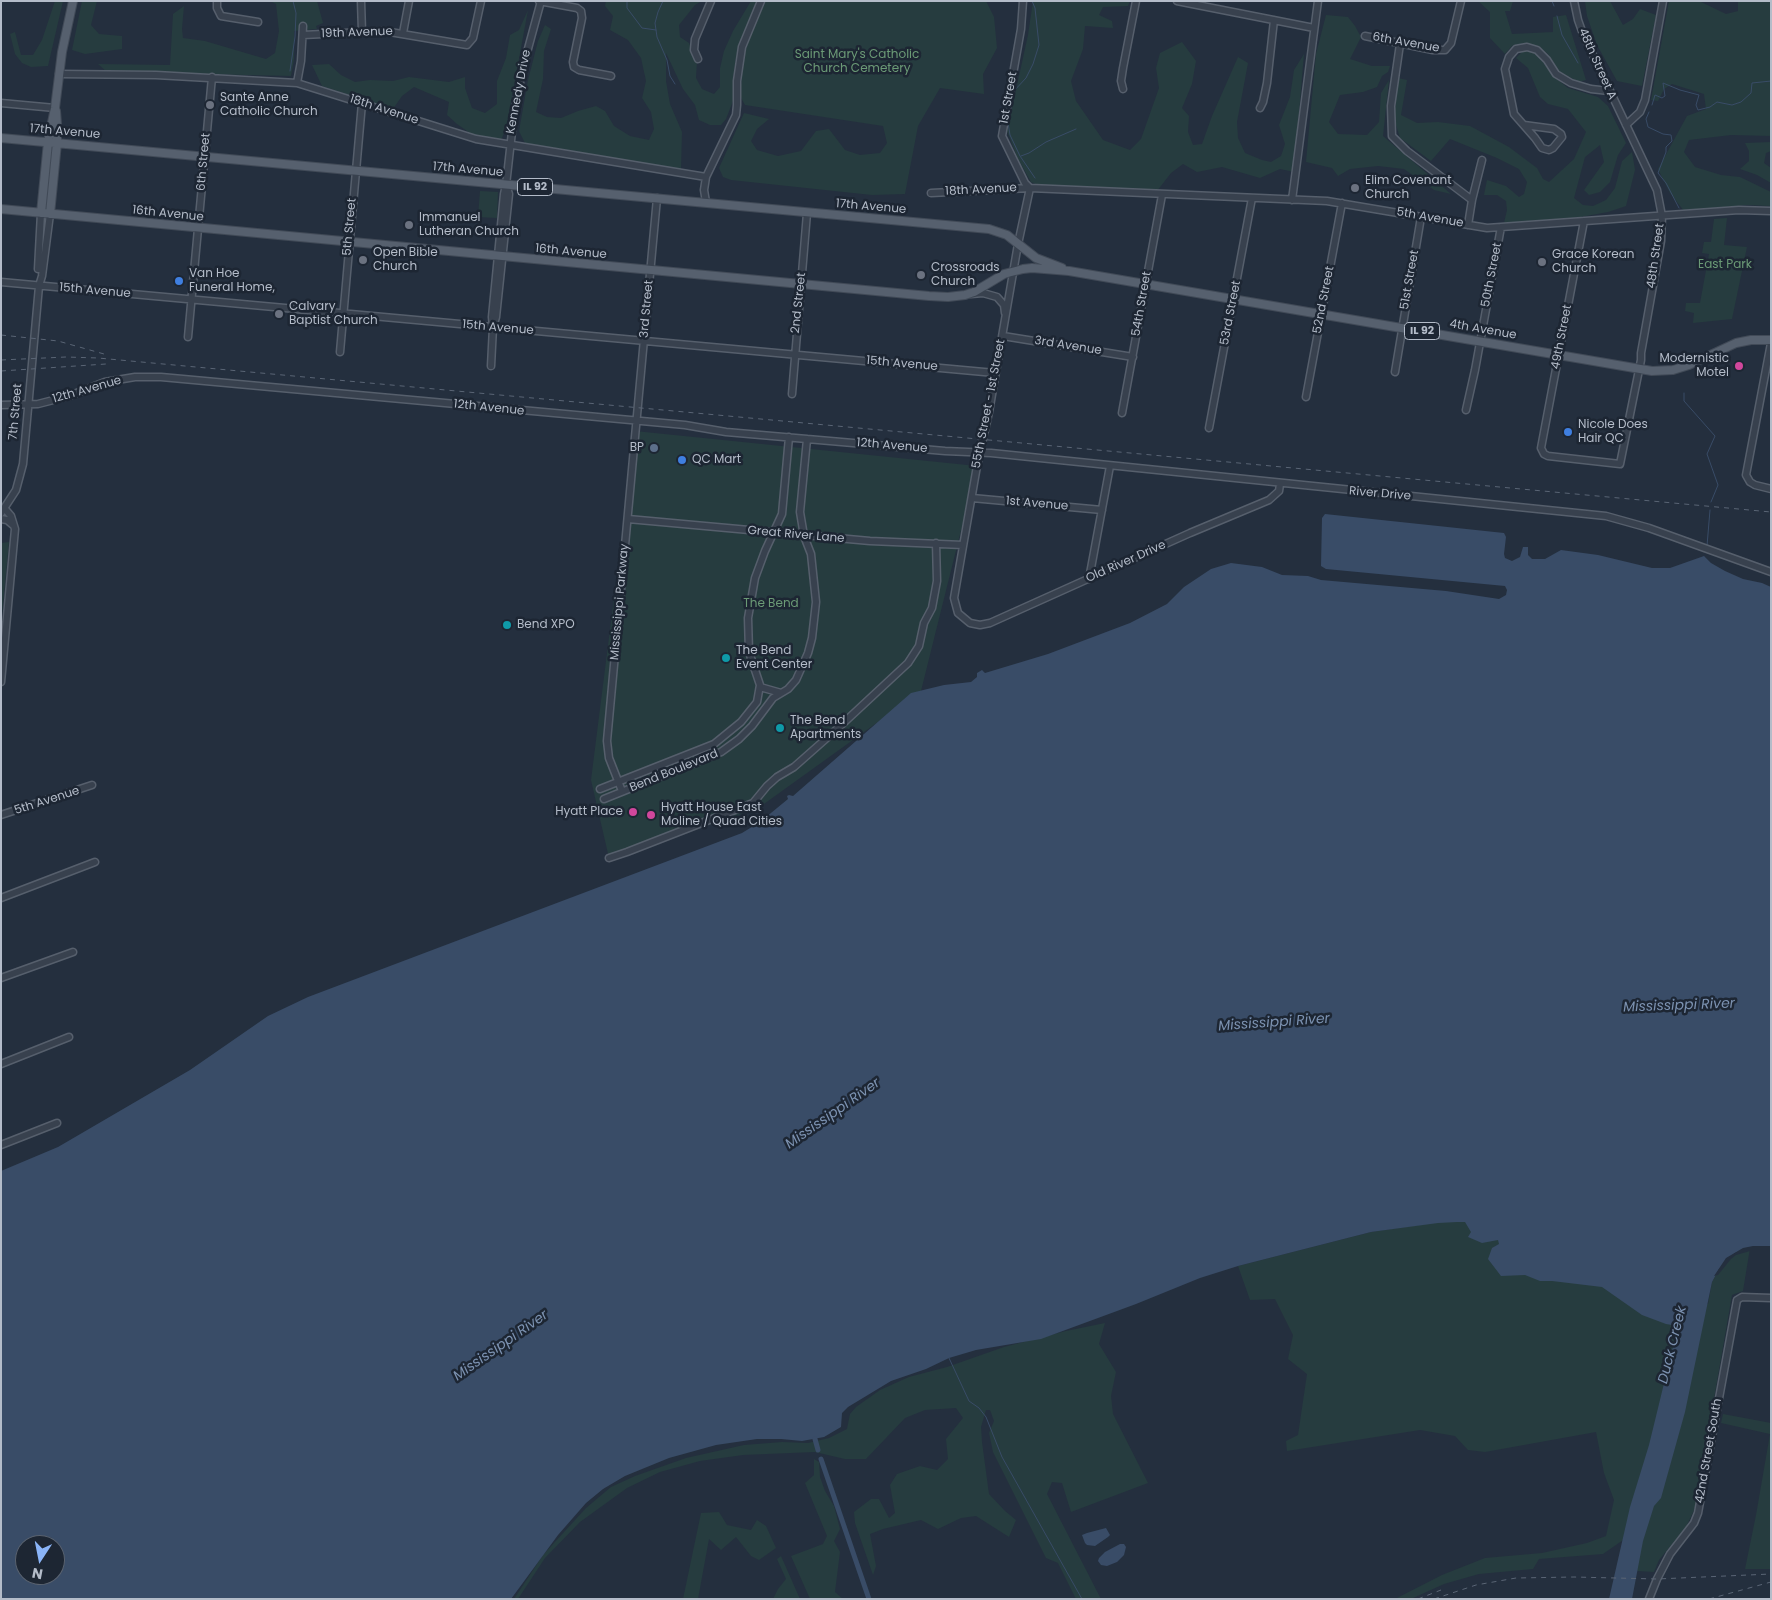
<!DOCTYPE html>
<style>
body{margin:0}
#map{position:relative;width:1772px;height:1600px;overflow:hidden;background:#242f3e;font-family:Poppins,sans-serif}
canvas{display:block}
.frame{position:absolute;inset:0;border:2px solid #b4bcc9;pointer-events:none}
.north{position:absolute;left:15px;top:1535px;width:50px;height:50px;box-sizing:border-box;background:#1d2633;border:1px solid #59626f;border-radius:50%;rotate:191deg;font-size:14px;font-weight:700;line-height:20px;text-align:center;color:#b4bcc9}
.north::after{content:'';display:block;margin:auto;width:18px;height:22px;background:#8ab4f8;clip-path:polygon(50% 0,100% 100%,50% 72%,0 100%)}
</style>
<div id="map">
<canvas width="1772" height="1600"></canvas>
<div class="frame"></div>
<div class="north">N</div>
</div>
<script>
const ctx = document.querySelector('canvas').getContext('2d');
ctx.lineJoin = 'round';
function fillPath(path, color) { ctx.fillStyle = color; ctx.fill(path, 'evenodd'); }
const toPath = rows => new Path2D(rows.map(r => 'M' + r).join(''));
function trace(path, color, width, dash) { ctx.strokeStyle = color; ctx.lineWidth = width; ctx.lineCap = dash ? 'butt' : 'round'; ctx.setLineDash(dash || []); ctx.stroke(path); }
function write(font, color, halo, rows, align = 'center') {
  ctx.font = font + ' Poppins,sans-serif'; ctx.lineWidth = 5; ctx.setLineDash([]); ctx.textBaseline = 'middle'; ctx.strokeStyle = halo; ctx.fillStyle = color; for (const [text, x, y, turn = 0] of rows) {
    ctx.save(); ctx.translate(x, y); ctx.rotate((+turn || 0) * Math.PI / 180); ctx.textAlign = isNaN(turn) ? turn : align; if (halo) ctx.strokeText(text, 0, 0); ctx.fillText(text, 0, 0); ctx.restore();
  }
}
fillPath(toPath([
 [55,1,63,1,48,66,31,67,22,63,15,54,10,34,15,32,21,55,33,55,42,40],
 [82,1,97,1,91,25,99,34,122,36,122,49,85,54,72,50],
 [270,1,317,1,323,23,316,26,317,29,294,31,294,59,291,76,107,72,98,64,170,65,173,14,184,6,182,29,183,38,205,41,266,59,275,53,279,31,276,4],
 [606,1,702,1,695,5,679,25,680,37,689,43,697,61,696,78,702,89,714,94,720,87,720,68,724,51,733,31,751,1,758,1,741,39,736,57,733,80,733,101,726,119,721,125,710,125,699,120,695,105,683,89,666,53,666,81,670,104,682,132,681,170,525,143,519,131,528,80,538,41,545,25,551,29,544,51,543,79,536,112,547,117,561,118,578,111,596,106,605,111,614,126,630,136,649,140,654,129,651,112,642,98,646,81,641,58,628,40,610,30,613,16,605,6],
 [766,1,986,1,994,17,997,48,983,74,984,94,940,88,918,126,905,194,872,195,731,180,723,177,719,168,744,113,769,119,757,129,751,141,757,150,778,156,801,151,816,131,829,129,845,150,860,155,880,153,887,143,883,126,745,105,740,96,743,61,749,37],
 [1033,1,1130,1,1128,6,1103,7,1099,15,1112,21,1113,28,1085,26,1083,49,1071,81,1076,101,1103,140,1130,150,1141,139,1159,88,1156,68,1160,53,1182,42,1196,61,1192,84,1182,108,1189,116,1188,132,1193,145,1202,144,1212,116,1238,57,1248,63,1237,122,1238,138,1245,153,1262,160,1271,162,1281,156,1285,144,1279,125,1290,97,1294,70,1304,54,1294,172,1280,169,1260,178,1222,167,1197,172,1183,164,1171,173,1157,191,1044,187,1031,182,1018,159,1007,131,1028,35],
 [1478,1,1513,1,1510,11,1505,11,1512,34,1553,32,1553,17,1566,15,1586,80,1579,82,1560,72,1548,54,1538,46,1524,43,1512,46,1505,54,1490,38,1490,12],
 [1585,1,1610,1,1623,25,1633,19,1640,9,1656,15,1642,86,1617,81,1597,45,1587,16],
 [1669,1,1699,1,1726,14,1738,11,1738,1,1771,1,1771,136,1731,135,1689,140,1684,152,1695,167,1721,175,1740,177,1771,192,1771,206,1746,205,1684,211,1670,193,1658,169,1687,116,1706,109,1704,94,1672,84,1664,89,1658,101,1651,100],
 [528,10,506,129,501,140,477,138,457,124,447,115,449,102,414,87,402,96,393,109,322,86,312,65,329,64,341,75,355,82,370,80,393,81,409,77,449,82,465,77,465,88,472,108,485,113,497,104,497,81,506,58,510,35,519,30],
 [1326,15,1348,17,1355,26,1361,37,1350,59,1372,66,1390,66,1388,72,1382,76,1377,87,1363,92,1340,95,1329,122,1338,134,1367,135,1379,122,1381,93,1389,80,1383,136,1451,194,1434,190,1404,169,1378,166,1350,169,1338,176,1332,168,1306,162,1316,54],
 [1524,50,1533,51,1541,59,1553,76,1568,88,1598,97,1608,106,1626,143,1618,155,1610,182,1600,192,1589,195,1584,190,1604,162,1600,145,1585,157,1574,198,1583,205,1593,206,1606,200,1615,188,1622,161,1632,152,1635,170,1626,206,1608,212,1570,219,1504,223,1507,210,1506,201,1497,195,1484,195,1487,180,1506,186,1519,197,1524,194,1527,182,1519,169,1497,158,1450,139,1431,161,1400,138,1394,118,1398,78,1407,80,1401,115,1417,123,1438,122,1470,126,1509,147,1537,168,1543,179,1549,182,1574,159,1586,132,1568,109,1548,104,1540,97,1528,68,1516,58],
 [1771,142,1771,151,1766,153,1764,163,1771,168,1771,183,1757,175,1740,169,1749,161,1749,151,1745,143],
 [480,191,498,192,497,218,478,217],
 [1727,218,1724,245,1747,247,1732,319,1693,323,1694,313,1685,311,1686,303,1700,303,1709,254,1702,253,1704,242,1711,242,1714,219],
 [635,431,977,466,921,691,757,809,609,858,591,780],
 [9,542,1,625,1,543],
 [1438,1222,1465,1222,1708,1304,1712,1282,1719,1269,1735,1253,1750,1248,1743,1291,1732,1295,1695,1508,1686,1527,1659,1560,1654,1572,1621,1570,1626,1538,1603,1554,1539,1559,1533,1569,1479,1574,1444,1584,1411,1599,1395,1599,1442,1575,1485,1558,1542,1553,1587,1543,1606,1536,1614,1500,1604,1473,1596,1432,1485,1452,1468,1450,1455,1436,1420,1430,1287,1451,1286,1441,1298,1435,1307,1374,1288,1359,1293,1335,1275,1299,1250,1300,1238,1266,1371,1232],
 [1105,1323,1099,1344,1116,1372,1111,1396,1113,1414,1148,1483,1071,1512,1062,1483,1052,1482,1047,1494,1101,1599,1076,1599,1058,1563,1046,1558,993,1452,989,1433,994,1421,990,1410,986,1410,981,1427,982,1442,989,1494,1005,1511,1016,1520,1009,1537,976,1516,961,1518,938,1529,921,1520,883,1529,870,1534,876,1566,873,1575,855,1523,854,1512,871,1499,879,1499,889,1518,895,1513,890,1485,897,1474,920,1466,937,1470,948,1459,946,1439,963,1418,956,1408,925,1410,905,1418,866,1459,845,1459,815,1452,743,1455,700,1461,660,1472,627,1488,580,1522,545,1558,518,1599,514,1599,543,1555,586,1508,611,1487,635,1476,686,1458,744,1445,782,1442,808,1443,829,1438,847,1429,850,1414,856,1407,880,1390,909,1377,947,1367,1004,1347,1066,1331],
 [1723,1414,1771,1423,1771,1569,1745,1569,1756,1515,1770,1434,1721,1423],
 [814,1459,819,1462,820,1477,825,1491,834,1506,840,1529,834,1541,840,1552,835,1592,843,1599,810,1599,791,1556,823,1544,827,1536,805,1483,814,1475],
 [719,1512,727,1525,751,1530,757,1520,766,1526,776,1548,759,1560,751,1556,736,1537,721,1550,709,1539,698,1599,683,1599,701,1513],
 [781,1556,800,1599,773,1599,778,1589,786,1579,777,1559]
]), '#263c3f');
fillPath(toPath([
 [1325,514,1504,533,1506,537,1504,554,1505,558,1512,561,1520,557,1523,547,1528,547,1528,555,1532,559,1545,559,1561,550,1598,555,1652,568,1670,568,1704,556,1711,563,1725,571,1743,579,1762,583,1771,587,1771,1249,1750,1248,1735,1253,1719,1269,1712,1282,1685,1412,1661,1498,1654,1506,1643,1541,1632,1599,1609,1599,1630,1507,1649,1445,1678,1326,1666,1324,1642,1315,1602,1287,1552,1281,1540,1281,1525,1275,1501,1276,1488,1259,1492,1248,1499,1244,1498,1240,1482,1243,1468,1237,1471,1232,1465,1222,1457,1222,1438,1223,1371,1232,1238,1266,1200,1278,1136,1304,1041,1339,976,1350,949,1358,926,1369,891,1381,848,1407,842,1413,841,1427,824,1437,802,1441,781,1439,757,1439,716,1445,669,1458,625,1476,603,1489,586,1503,558,1535,511,1599,1,1599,1,1171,58,1147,190,1070,268,1016,308,997,742,833,760,822,788,799,787,796,789,795,793,796,911,693,944,685,971,682,977,677,977,673,982,670,985,673,1048,654,1130,623,1167,604,1184,587,1211,569,1231,563,1262,567,1282,575,1308,576,1321,580,1446,591,1499,599,1506,595,1507,590,1505,586,1326,569,1321,566,1322,518],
 [25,1545,55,1545,55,1575,25,1575],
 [1106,1528,1110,1535,1108,1537,1095,1546,1087,1545,1085,1543,1082,1535,1087,1533],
 [1120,1544,1124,1544,1126,1547,1124,1555,1117,1562,1107,1566,1101,1565,1098,1561,1099,1558,1105,1552]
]), '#394c67');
fillPath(toPath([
 [1753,1246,1771,1246,1771,1251,1750,1251,1736,1255,1731,1259,1718,1275,1714,1276,1726,1258,1743,1248]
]), '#242f3e');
trace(toPath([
 [627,1,627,8,642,28,656,30],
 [663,1,658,12,655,23,657,37,667,60,670,76,675,84],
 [1552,1,1554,6],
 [1557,16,1562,35,1578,63],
 [290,71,295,37,296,13,293,1],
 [1013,92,1026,78,1033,64,1039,45,1035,8,1032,1],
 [1652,105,1655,95,1662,98,1665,96,1663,83,1680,90,1699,95,1696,105,1698,110,1710,107,1717,102,1732,105,1741,102,1751,93,1752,83,1771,81],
 [1649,112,1646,119,1648,127,1663,134,1671,135,1672,141,1666,147,1666,152,1658,173,1666,183,1679,208],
 [1008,123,1010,135,1020,156,1035,178],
 [1021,156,1029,153,1046,142,1076,129],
 [1684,393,1684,401,1715,436,1707,454,1718,485,1711,502],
 [1707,546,1710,510],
 [949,1358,969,1401,979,1408,986,1417,1002,1457,1082,1599]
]), '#394c67', 1);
trace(toPath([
 [815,1439,818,1450],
 [821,1459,869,1599]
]), '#394c67', 5);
const minor = toPath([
 [217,1,217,8,221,16,258,22],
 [361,1,362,32],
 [539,1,577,8,581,11,582,18,573,62,574,67,579,70,611,76],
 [1023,1,1021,29,1002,136,1025,183,1030,188],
 [1177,1,1314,28],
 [1574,1,1578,20,1583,34,1657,190,1662,216,1661,241,1641,353,1641,360,1620,464,1548,456,1544,454,1541,448,1584,221],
 [403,33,409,1],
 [303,35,384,31,467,45,473,38,481,1],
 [1365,36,1433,50,1445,50,1451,43,1461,1],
 [1400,44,1391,106,1392,136,1407,151,1472,200],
 [698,59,694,50,695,39,711,1],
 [59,74,156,75,297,83,476,139,706,177],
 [297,83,301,61,303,26],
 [1123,89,1121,81,1123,68,1136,1],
 [1,103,55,108],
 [1260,108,1263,102,1267,83,1274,20],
 [1524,125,1554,129,1561,134,1562,137,1553,148,1549,150,1542,148,1535,138,1514,114,1505,69,1509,57,1516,49,1527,47,1537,50,1547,60,1556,74,1571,83,1591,89,1609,91],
 [1626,125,1640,112,1645,100,1663,1],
 [1030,188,1018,244,989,412,977,466,962,552,954,598,958,613,970,623,980,625,990,623,1190,533,1269,500,1279,491,1280,484],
 [931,193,1030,188,1327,201,1487,228,1739,210,1771,211],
 [1292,200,1318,1],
 [706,202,704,190,706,177,736,115,737,105,737,81,742,47,761,1],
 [1468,225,1472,200,1482,160],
 [38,269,41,213],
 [1,282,995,373],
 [971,294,983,293,997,297,1004,305,1005,313],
 [494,324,496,317,509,194,506,185],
 [1003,336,1133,357],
 [188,337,212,77],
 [1771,343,1746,475,1750,482,1755,485,1771,489],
 [340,352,362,103],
 [491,366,493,327,492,317,504,194,506,185,514,114,523,67,541,1],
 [1395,372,1421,217],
 [792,394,807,213],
 [1306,397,1342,203],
 [1,405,38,404,69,396,105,382,135,377,161,377,685,425,726,432,807,439,945,451,991,453,1606,516,1649,528,1771,572],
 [1466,410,1475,370,1501,227],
 [1122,413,1162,195],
 [1209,428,1252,198],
 [972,498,1102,510],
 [1,513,16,490,23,464,39,286,42,276,50,214],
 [1,519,7,520,13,525],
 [628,519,870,541,963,545],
 [1089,579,1110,466],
 [1,682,15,529,11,516,5,509],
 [760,687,781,693],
 [600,789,714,744,741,722,757,702,760,685,749,652,748,618,755,578,765,551,782,514,789,437],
 [622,791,609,758,607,741,657,198],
 [604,799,721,752,739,739,752,726,773,698,788,689,796,680,808,653,812,638,816,602,811,554,804,536,800,512,807,439],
 [1,815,92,785],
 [609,858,627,852,753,803,767,786,777,777,794,767,837,729,908,663,919,646,924,623,932,608,937,581,936,543],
 [1,898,95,862],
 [1,978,73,952],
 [1,1064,69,1037],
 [1,1145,57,1123],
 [1649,1599,1657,1579,1670,1554,1694,1523,1698,1513,1737,1300,1742,1297,1771,1298]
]);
const major = toPath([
 [1,138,989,229,1007,235,1036,258,1062,268],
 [1,209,929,296,948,297,965,295,974,292,1004,274,1023,269,1032,268,1069,271,1652,371,1673,370,1689,365,1736,343,1751,340,1771,340],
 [41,213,48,142,55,108,62,52,73,1],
 [50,214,57,143,57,124,56,111]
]);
trace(minor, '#565f6c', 9);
trace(major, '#414a57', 10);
trace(minor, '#38414e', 6);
trace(major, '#56606e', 8);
trace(toPath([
 [1,335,58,341,104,354],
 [1,360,66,357,98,358,1771,512],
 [1,371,106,364],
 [1418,1599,1441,1590],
 [1434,1599,1476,1585,1516,1578,1574,1577,1657,1579,1771,1574],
 [1709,1599,1771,1582]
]), '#5a6575', 1, [5, 5]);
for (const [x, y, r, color] of [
 [210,105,5,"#6b7280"],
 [1355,188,5,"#6b7280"],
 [409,225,5,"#6b7280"],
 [363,260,5,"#6b7280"],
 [1542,262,5,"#6b7280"],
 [921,275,5,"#6b7280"],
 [179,281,5,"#3f7fe0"],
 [279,314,5,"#6b7280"],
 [1739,366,5,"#d1479c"],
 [1568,432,5,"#3f7fe0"],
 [654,448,5,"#5c6f8a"],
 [682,460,5,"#3f7fe0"],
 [507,625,5,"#0f9aa8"],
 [726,658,5,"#0f9aa8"],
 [780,728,5,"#0f9aa8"],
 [633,812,5,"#d1479c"],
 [651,815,5,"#d1479c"]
]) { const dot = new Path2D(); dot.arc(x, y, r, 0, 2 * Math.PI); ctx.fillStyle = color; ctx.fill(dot); trace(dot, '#1d2633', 2); }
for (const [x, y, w] of [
 [535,187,35],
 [1422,331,35]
]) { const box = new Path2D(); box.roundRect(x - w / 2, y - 8.5, w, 17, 4); ctx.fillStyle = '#1d2633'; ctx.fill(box); trace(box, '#b4bcc9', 1); }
write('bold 11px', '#b4bcc9', null, [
 ["IL 92",535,187],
 ["IL 92",1422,331]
]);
write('12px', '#b4bcc9', '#1d2633', [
 ["19th Avenue",357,33,-2],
 ["6th Avenue",1406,43,10],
 ["48th Street A",1597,64,66],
 ["Kennedy Drive",519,92,-79],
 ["1st Street",1009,98,-80],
 ["18th Avenue",384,110,18],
 ["17th Avenue",65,132,5],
 ["6th Street",204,162,-85],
 ["17th Avenue",468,170,5],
 ["18th Avenue",981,190,-3],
 ["17th Avenue",871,207,5],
 ["16th Avenue",168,214,6],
 ["5th Avenue",1430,218,10],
 ["5th Street",350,227,-85],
 ["16th Avenue",571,252,5],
 ["48th Street",1656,256,-82],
 ["50th Street",1492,275,-79],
 ["51st Street",1410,280,-80],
 ["15th Avenue",95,291,5],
 ["52nd Street",1324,300,-79],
 ["2nd Street",799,303,-84],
 ["54th Street",1142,304,-80],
 ["3rd Street",647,309,-85],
 ["53rd Street",1231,313,-79],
 ["15th Avenue",498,328,5],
 ["4th Avenue",1483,330,10],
 ["49th Street",1562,337,-79],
 ["3rd Avenue",1068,346,9],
 ["15th Avenue",902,364,5],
 ["12th Avenue",87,390,-16],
 ["55th Street - 1st Street",989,404,-79],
 ["12th Avenue",489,408,6],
 ["7th Street",16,412,-85],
 ["12th Avenue",892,446,5],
 ["River Drive",1380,494,5],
 ["1st Avenue",1037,504,5],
 ["Great River Lane",796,535,5],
 ["Old River Drive",1126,562,-24],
 ["Mississippi Parkway",620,602,-85],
 ["Bend Boulevard",674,771,-22],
 ["5th Avenue",47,801,-18],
 ["42nd Street South",1709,1451,-80]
]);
write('12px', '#6b9a76', '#1d2633', [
 ["Saint Mary's Catholic",857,55],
 ["Church Cemetery",857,69],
 ["East Park",1725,265],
 ["The Bend",771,604]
]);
write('12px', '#b4bcc9', '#1d2633', [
 ["Sante Anne",220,98],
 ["Catholic Church",220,112],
 ["Elim Covenant",1365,181],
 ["Church",1365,195],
 ["Immanuel",419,218],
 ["Lutheran Church",419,232],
 ["Open Bible",373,253],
 ["Church",373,267],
 ["Grace Korean",1552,255],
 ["Church",1552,269],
 ["Crossroads",931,268],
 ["Church",931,282],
 ["Van Hoe",189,274],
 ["Funeral Home,",189,288],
 ["Calvary",289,307],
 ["Baptist Church",289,321],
 ["Modernistic",1729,359,"right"],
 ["Motel",1729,373,"right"],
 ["Nicole Does",1578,425],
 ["Hair QC",1578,439],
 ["BP",644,448,"right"],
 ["QC Mart",692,460],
 ["Bend XPO",517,625],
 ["The Bend",736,651],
 ["Event Center",736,665],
 ["The Bend",790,721],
 ["Apartments",790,735],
 ["Hyatt House East",661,808],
 ["Moline / Quad Cities",661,822],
 ["Hyatt Place",623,812,"right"]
], 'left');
write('italic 14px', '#7c92b1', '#1d2633', [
 ["Mississippi River",1679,1006,-2],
 ["Mississippi River",1274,1023,-4],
 ["Mississippi River",833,1114,-35],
 ["Duck Creek",1673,1345,-76],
 ["Mississippi River",501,1346,-35]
]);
</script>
